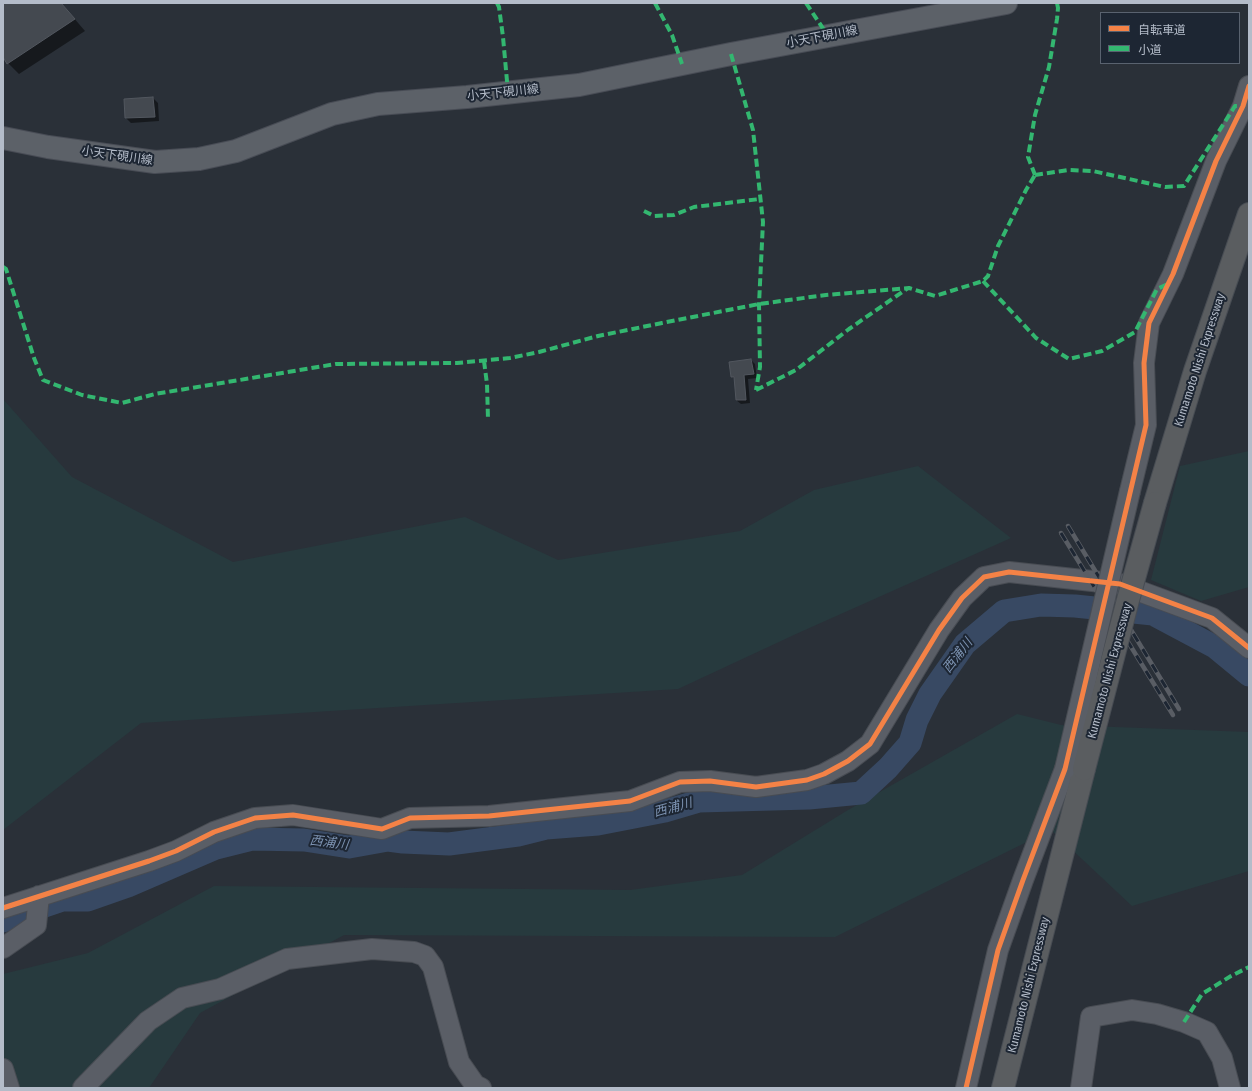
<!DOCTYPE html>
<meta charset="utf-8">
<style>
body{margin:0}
#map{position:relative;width:1252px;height:1091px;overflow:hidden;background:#2a3038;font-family:"Fira Sans Condensed","Noto Sans JP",sans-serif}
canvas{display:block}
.frame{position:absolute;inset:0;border:4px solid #b4bcc9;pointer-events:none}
.legend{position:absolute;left:1100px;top:12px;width:140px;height:52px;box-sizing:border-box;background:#1d2633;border:1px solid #59626f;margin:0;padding:5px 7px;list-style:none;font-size:12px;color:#b4bcc9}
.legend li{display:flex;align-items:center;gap:8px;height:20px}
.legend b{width:20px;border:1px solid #59626f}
</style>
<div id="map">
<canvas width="1252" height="1091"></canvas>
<div class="frame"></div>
<ul class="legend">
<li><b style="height:5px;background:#f48246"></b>自転車道</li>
<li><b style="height:5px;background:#33b770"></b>小道</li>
</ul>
</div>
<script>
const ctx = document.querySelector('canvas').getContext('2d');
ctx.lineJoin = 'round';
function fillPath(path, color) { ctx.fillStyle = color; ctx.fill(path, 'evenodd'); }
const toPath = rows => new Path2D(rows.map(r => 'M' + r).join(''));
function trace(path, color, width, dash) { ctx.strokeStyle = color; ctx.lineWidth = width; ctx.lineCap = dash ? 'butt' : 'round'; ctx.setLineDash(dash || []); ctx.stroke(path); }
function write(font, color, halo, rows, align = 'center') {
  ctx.font = font + ' "Fira Sans Condensed","Noto Sans JP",sans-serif'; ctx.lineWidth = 4; ctx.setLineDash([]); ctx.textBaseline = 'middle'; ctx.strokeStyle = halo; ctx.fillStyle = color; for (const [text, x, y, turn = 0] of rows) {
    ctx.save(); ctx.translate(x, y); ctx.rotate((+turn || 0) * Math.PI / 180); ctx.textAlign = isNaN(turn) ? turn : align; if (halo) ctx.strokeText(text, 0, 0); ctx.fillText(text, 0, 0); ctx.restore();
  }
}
fillPath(toPath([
 [3,399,72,477,233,562,465,517,558,560,740,531,814,490,918,466,1011,538,796,634,678,689,141,723,3,830],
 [1249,451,1249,587,1201,601,1151,580,1180,466],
 [1017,714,1061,725,1249,732,1249,871,1132,906,1051,830,835,937,344,935,200,1013,149,1088,3,1088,3,974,88,953,214,886,630,890,742,875,848,810]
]), '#273a3e');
fillPath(toPath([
 [3,3,61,3,85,31,19,74,8,63,3,56],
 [153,98,158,103,159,121,131,123,126,118],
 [751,360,755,364,757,378,748,379,750,403,741,404,736,400,735,379,732,377]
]), '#0007');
trace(toPath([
 [3,921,12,917,62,900,88,900,128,886,216,848,252,839,304,840,349,847,388,840,403,842,449,844,518,835,546,828,598,824,665,811,699,801,809,798,861,793,888,768,910,743,917,720,930,694,965,644,1004,611,1041,605,1075,606,1153,614,1215,647,1249,675]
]), '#384963', 23);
const building = toPath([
 [3,3,61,3,75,19,7,64,3,57,3,3],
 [153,97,155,117,125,118,124,99,153,97],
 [751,359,754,374,744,375,746,400,736,400,734,377,731,377,729,362,751,359]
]);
fillPath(building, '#444950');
trace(building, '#52575f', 1);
const minor = toPath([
 [1130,491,1146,425,1144,363,1149,323,1173,274,1216,161,1243,106,1249,86],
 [3,908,149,861,176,851,214,832,255,818,293,815,382,829,410,818,489,816,630,801,680,782,710,781,756,787,807,780,824,774,848,761,870,744,939,630,962,598,984,577,1009,572,1120,584,1212,618,1249,648],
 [3,948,36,925,39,896],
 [3,1069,9,1088],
 [83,1088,148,1021,182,998,220,989,287,959,372,949,414,952,425,956,433,967,459,1062,475,1085,481,1088],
 [966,1088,998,950,1023,880,1065,769],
 [1081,1088,1091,1017,1132,1010,1157,1014,1184,1022,1207,1032,1222,1058,1230,1088]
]);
const major = toPath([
 [3,138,48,147,155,162,199,159,236,151,332,114,378,104,467,97,579,85,731,54,1006,3]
]);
const highway = toPath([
 [1155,503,1195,371,1249,214],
 [1003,1088,1084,769]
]);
trace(minor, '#484c53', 22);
trace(major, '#484c55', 24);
trace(highway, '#474c53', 24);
trace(minor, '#5a5e66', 20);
trace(major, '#5c6168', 22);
trace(highway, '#5a5d60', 22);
const rail = toPath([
 [1068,526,1179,709],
 [1061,533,1173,715]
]);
trace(rail, '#595d64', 4.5);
trace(rail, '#1d2633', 3, [9]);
const minorBridge = toPath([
 [1065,769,1130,491]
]);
const highwayBridge = toPath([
 [1084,769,1128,600,1155,503]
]);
trace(minorBridge, '#484c53', 22, []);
trace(highwayBridge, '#474c53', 24, []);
trace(minorBridge, '#5a5e66', 20);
trace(highwayBridge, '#5a5d60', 22);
trace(toPath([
 [497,3,499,7,503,37,508,92],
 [655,3,672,35,682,64],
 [806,3,828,36],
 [999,3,999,4],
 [731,54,753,130,763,222,759,304,760,367,756,390],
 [1035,175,1068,170,1093,171,1165,187,1184,186,1235,106,1243,106],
 [1035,175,1028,157,1035,115,1049,67,1057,19,1058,8,1057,3],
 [644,211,654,216,674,215,694,207,760,199],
 [3,267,6,269,34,358,43,380,82,395,122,403,155,394,336,364,457,363,510,358,539,352,598,336,662,323,759,304,826,295,909,288,935,296,983,281,988,276,998,246,1026,190,1035,175],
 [983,281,1036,338,1069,359,1102,351,1135,332,1157,289,1168,284],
 [484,361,487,384,488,419],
 [756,390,796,370,849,329,908,288],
 [1184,1022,1202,994,1231,976,1249,967]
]), '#33b770', 4, [8, 4]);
trace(toPath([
 [3,908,149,861,176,851,214,832,255,818,293,815,382,829,410,818,489,816,630,801,680,782,710,781,756,787,807,780,824,774,848,761,870,744,939,630,962,598,984,577,1009,572,1120,584,1212,618,1249,648],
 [966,1088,998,950,1023,880,1065,769,1146,425,1144,363,1149,323,1173,274,1216,161,1243,106,1249,86]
]), '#f48246', 5);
write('12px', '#b4bcc9', '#1d2633', [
 ["小天下硯川線",822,37,-11],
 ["小天下硯川線",503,93,-6],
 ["小天下硯川線",117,156,8],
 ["Kumamoto Nishi Expressway",1200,360,-72],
 ["Kumamoto Nishi Expressway",1110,671,-75],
 ["Kumamoto Nishi Expressway",1029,985,-76]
]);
write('italic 13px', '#7c92b1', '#1d2633', [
 ["西浦川",958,656,-52],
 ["西浦川",673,808,-15],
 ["西浦川",329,843,7]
]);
</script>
